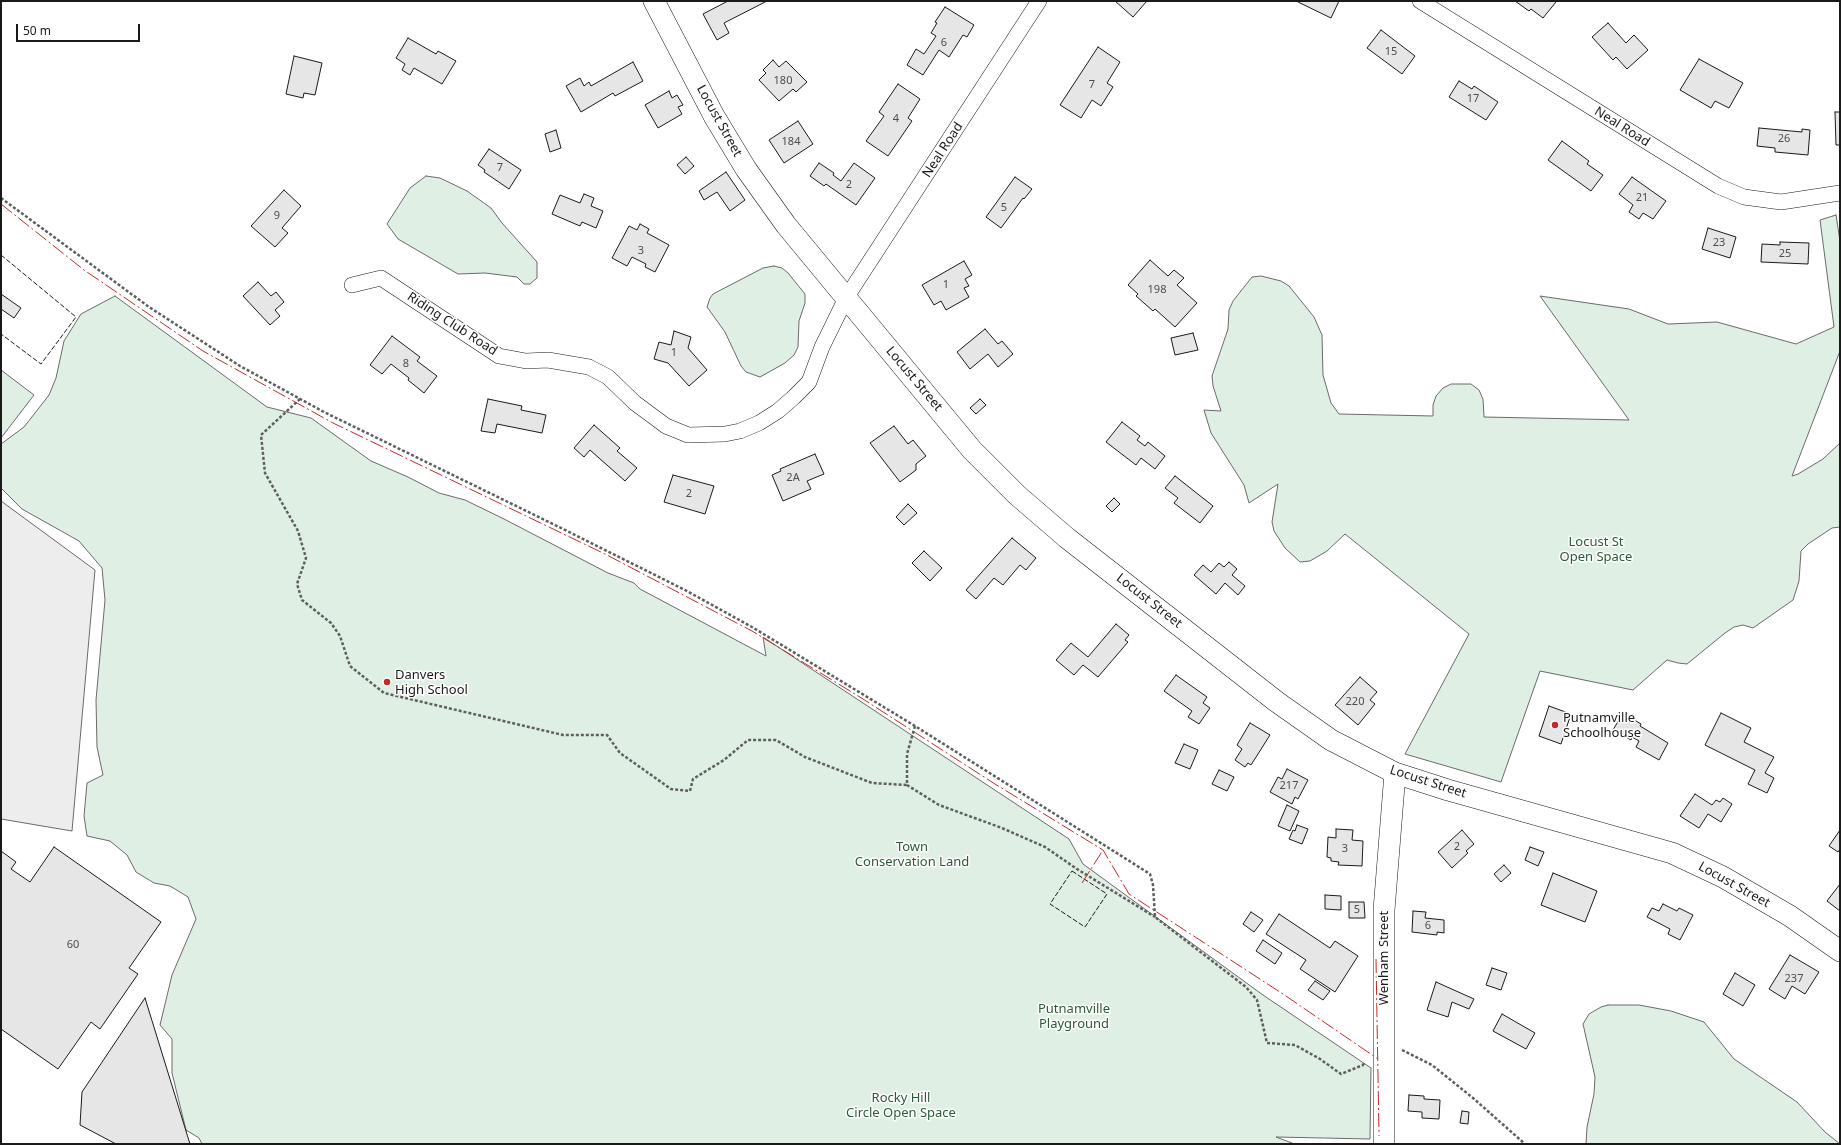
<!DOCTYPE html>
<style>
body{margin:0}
#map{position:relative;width:1841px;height:1145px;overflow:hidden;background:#fff;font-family:"Noto Sans",sans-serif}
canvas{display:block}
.frame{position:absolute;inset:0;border:2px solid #1a1a1a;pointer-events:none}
.scale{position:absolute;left:16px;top:24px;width:124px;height:18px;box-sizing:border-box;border:2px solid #1a1a1a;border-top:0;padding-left:5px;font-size:12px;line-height:14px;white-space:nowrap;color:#1a1a1a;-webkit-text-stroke:3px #fff;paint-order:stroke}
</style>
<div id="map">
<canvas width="1841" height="1145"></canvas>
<div class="frame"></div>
<div class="scale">50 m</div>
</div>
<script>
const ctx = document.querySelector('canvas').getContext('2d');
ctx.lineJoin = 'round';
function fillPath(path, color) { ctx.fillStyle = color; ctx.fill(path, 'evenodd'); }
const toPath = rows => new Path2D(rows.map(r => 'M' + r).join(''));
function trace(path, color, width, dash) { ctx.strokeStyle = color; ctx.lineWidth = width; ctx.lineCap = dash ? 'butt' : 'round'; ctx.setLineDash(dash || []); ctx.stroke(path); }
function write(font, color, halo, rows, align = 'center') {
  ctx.font = font + ' "Noto Sans",sans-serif'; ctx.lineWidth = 3; ctx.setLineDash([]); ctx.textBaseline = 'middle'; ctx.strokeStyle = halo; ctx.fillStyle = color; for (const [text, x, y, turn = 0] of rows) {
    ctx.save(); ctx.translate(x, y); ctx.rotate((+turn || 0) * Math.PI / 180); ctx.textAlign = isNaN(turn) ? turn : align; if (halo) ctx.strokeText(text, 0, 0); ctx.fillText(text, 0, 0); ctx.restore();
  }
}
const green = toPath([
 [426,176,440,178,467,191,491,208,502,223,537,262,537,278,530,284,524,284,517,277,485,273,458,274,398,239,387,224,410,188,426,176],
 [1836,215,1840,241,1840,351,1792,476,1798,474,1823,459,1840,443,1840,527,1832,528,1808,544,1801,551,1799,581,1793,600,1753,628,1743,625,1734,627,1725,633,1687,664,1678,663,1667,660,1633,690,1540,671,1501,782,1405,754,1469,634,1345,534,1327,551,1310,561,1300,562,1285,548,1274,531,1272,522,1278,484,1249,503,1244,485,1211,433,1204,410,1221,411,1213,386,1212,376,1228,329,1229,310,1233,301,1252,277,1261,276,1281,281,1289,286,1314,317,1322,335,1323,375,1331,403,1339,414,1433,416,1433,405,1436,396,1443,388,1451,384,1471,384,1479,390,1483,399,1484,417,1629,420,1540,296,1629,309,1668,324,1717,322,1796,344,1834,327,1820,220,1836,215],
 [774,266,782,268,788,273,805,294,805,303,799,321,798,347,794,355,785,363,760,377,746,372,741,366,725,332,707,307,710,298,713,294,763,268,774,266],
 [115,296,267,407,311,418,371,461,408,477,439,493,465,500,504,519,608,573,634,583,640,589,766,656,763,637,1069,839,1083,864,1263,995,1371,1068,1370,1139,1276,1137,1292,1143,1291,1144,202,1144,199,1138,186,1130,172,1073,172,1039,160,1025,172,975,196,919,188,897,170,886,154,883,136,872,127,855,110,841,87,836,84,816,87,783,103,775,97,747,96,700,105,600,102,568,79,541,22,509,1,488,1,444,24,427,49,395,56,378,64,341,81,314,115,296],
 [1,370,34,395,1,438,1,370],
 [1608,1005,1639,1005,1671,1011,1704,1022,1734,1059,1797,1102,1825,1132,1840,1144,1586,1144,1587,1127,1594,1094,1595,1077,1583,1024,1589,1014,1601,1007,1608,1005]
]);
fillPath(green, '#e0efe3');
trace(green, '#6a6a6a', 1);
const parking = toPath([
 [1,501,95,570,72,831,1,819,1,501]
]);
fillPath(parking, '#ededed');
trace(parking, '#6a6a6a', 1);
const building = toPath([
 [728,1,767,1,724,23,729,33,717,40,703,14,728,1],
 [1115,1,1147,1,1133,17,1115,1],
 [1298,1,1339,1,1331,18,1298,2,1298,1],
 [1515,1,1555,1,1556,2,1543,18,1531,9,1529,11,1515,1],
 [945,7,974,25,967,37,963,35,949,57,939,50,923,75,907,65,916,49,924,54,936,36,931,33,937,23,935,22,945,7],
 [1608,23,1626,43,1634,35,1648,50,1627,69,1616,57,1613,60,1592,37,1608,23],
 [1381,30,1415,56,1402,74,1367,48,1381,30],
 [408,38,436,54,438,51,456,61,442,84,414,68,410,75,402,70,405,64,396,58,408,38],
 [1098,47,1120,62,1107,83,1113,87,1101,106,1092,100,1081,118,1060,105,1098,47],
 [294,56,322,63,315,95,304,93,303,98,286,94,294,56],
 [1699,59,1743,83,1729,108,1715,101,1711,108,1680,90,1699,59],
 [773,60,779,67,786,61,807,82,796,92,793,89,779,101,759,80,766,73,763,70,773,60],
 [633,62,643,81,615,96,613,93,581,112,566,86,580,78,584,86,589,82,591,86,633,62],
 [1459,81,1472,89,1474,86,1498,102,1486,120,1449,97,1459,81],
 [898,84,920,99,908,118,912,121,888,156,866,141,884,116,879,112,898,84],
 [669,91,672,98,677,95,683,105,678,107,682,114,658,128,645,105,669,91],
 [1835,112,1840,112,1840,145,1836,145,1835,112],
 [798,121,813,144,784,163,769,140,798,121],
 [1759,128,1802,132,1802,129,1810,130,1808,155,1775,152,1775,148,1757,146,1759,128],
 [556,130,561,148,550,152,545,134,556,130],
 [1562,141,1589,161,1587,164,1603,175,1591,191,1548,160,1562,141],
 [489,149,521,170,509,189,484,172,485,170,478,165,489,149],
 [686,157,694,166,685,174,677,165,686,157],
 [819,163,834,173,833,175,841,181,854,163,875,178,856,205,826,184,824,186,810,176,819,163],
 [726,172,745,200,730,211,717,192,704,200,699,191,726,172],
 [1015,177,1032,189,1024,199,1023,198,1001,228,986,217,1015,177],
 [1632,177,1666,201,1653,219,1643,213,1639,219,1629,212,1633,205,1619,194,1632,177],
 [284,190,301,206,282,228,288,233,275,247,251,226,284,190],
 [584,194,594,198,591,206,603,211,596,228,582,222,580,226,552,214,560,195,580,203,584,194],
 [640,224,649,229,647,233,669,245,655,272,645,267,646,264,632,257,627,266,612,258,629,226,637,230,640,224],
 [1708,228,1736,237,1730,258,1702,249,1708,228],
 [1780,242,1809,243,1808,264,1761,262,1762,244,1780,245,1780,242],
 [1150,260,1168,276,1174,270,1184,278,1177,285,1197,303,1175,327,1155,309,1153,311,1136,296,1138,294,1128,285,1150,260],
 [964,261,972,275,965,279,969,286,964,288,969,297,946,310,941,301,934,305,922,285,964,261],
 [258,282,271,296,276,292,284,302,275,310,280,316,270,325,243,296,258,282],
 [1,294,21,308,14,318,1,309,1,294],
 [985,329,998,344,1002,341,1013,354,998,367,988,354,970,369,957,352,985,329],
 [674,331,691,337,688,348,707,370,689,386,668,363,654,359,659,342,671,345,674,331],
 [1193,333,1198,350,1175,355,1171,338,1193,333],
 [392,336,420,357,417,361,437,376,424,393,408,380,409,378,391,364,382,374,370,365,392,336],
 [488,399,522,406,521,410,546,415,542,433,497,424,495,433,481,431,488,399],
 [980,399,986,405,976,414,970,408,980,399],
 [1122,422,1140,436,1137,440,1145,446,1148,442,1165,456,1155,469,1141,458,1136,465,1106,442,1122,422],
 [594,425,620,448,617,451,637,468,625,481,590,450,584,457,574,448,594,425],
 [894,426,908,444,913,440,926,456,916,464,916,470,900,482,870,443,894,426],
 [815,454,824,474,807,481,811,489,783,501,772,475,781,471,780,469,815,454],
 [673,475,714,486,705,514,664,502,673,475],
 [1175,476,1213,506,1200,523,1174,503,1178,498,1165,488,1175,476],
 [1114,498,1120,504,1112,512,1106,506,1114,498],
 [908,504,917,513,904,525,896,517,908,504],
 [1012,538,1036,558,1026,570,1020,565,1003,585,994,578,976,599,966,590,1012,538],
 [924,551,942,568,930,581,912,563,924,551],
 [1229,562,1237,569,1232,575,1245,586,1238,595,1225,583,1216,594,1194,575,1203,565,1211,572,1219,563,1224,567,1229,562],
 [1116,624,1129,635,1125,640,1128,642,1098,677,1083,665,1074,675,1056,660,1071,643,1088,657,1116,624],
 [1176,675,1207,697,1203,703,1210,708,1199,724,1188,717,1192,711,1164,691,1176,675],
 [1360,677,1377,692,1370,700,1375,704,1358,725,1335,705,1360,677],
 [1549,706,1571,714,1561,744,1539,736,1549,706],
 [1623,713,1641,724,1640,726,1668,743,1659,760,1636,747,1639,741,1632,737,1631,740,1613,730,1623,713],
 [1721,713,1751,728,1744,742,1774,757,1765,773,1774,778,1767,793,1748,784,1755,770,1705,745,1721,713],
 [1250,723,1270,735,1251,765,1248,763,1245,767,1235,760,1242,749,1237,745,1250,723],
 [1184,744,1198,750,1190,769,1175,763,1184,744],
 [1287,769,1308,780,1298,799,1295,797,1292,804,1270,792,1278,777,1282,779,1287,769],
 [1219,770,1234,777,1227,791,1212,784,1219,770],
 [1695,794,1712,805,1716,800,1720,802,1723,798,1732,804,1721,822,1708,814,1699,828,1680,816,1695,794],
 [1287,805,1299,811,1290,831,1278,826,1287,805],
 [1297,825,1308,829,1302,844,1289,839,1293,830,1295,831,1297,825],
 [1336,829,1353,830,1352,840,1363,841,1362,866,1338,865,1339,862,1331,861,1331,858,1327,857,1328,837,1336,838,1336,829],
 [1462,830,1474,844,1466,851,1468,853,1452,868,1438,852,1462,830],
 [1840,830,1840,849,1838,852,1829,846,1840,830],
 [54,847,161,922,129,968,138,974,100,1029,91,1022,58,1069,1,1029,1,851,16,862,11,869,30,882,54,847],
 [1530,847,1544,852,1538,866,1525,860,1530,847],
 [1504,865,1511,873,1501,882,1494,874,1504,865],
 [1553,873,1597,891,1585,922,1541,905,1553,873],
 [1840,884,1840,911,1827,901,1840,884],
 [1325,895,1341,896,1341,910,1325,909,1325,895],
 [1349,902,1364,902,1365,918,1349,918,1349,902],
 [1663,904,1677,911,1679,908,1693,915,1680,940,1668,934,1670,929,1647,917,1652,908,1659,911,1663,904],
 [1413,911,1426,912,1425,918,1444,920,1444,933,1437,932,1437,935,1412,932,1413,911],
 [1251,912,1263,920,1254,932,1243,924,1251,912],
 [1279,914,1330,948,1335,941,1358,956,1335,992,1300,969,1306,960,1266,934,1279,914],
 [1263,940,1282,953,1275,964,1256,951,1263,940],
 [1790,955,1819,972,1805,994,1792,986,1785,999,1769,989,1790,955],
 [1492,968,1507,973,1501,990,1486,985,1492,968],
 [1735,973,1755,985,1743,1006,1723,994,1735,973],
 [1315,981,1330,991,1323,1000,1308,990,1315,981],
 [1436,982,1474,999,1469,1009,1452,1002,1448,1017,1427,1010,1436,982],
 [145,998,190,1144,116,1144,80,1125,82,1092,145,998],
 [1502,1014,1535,1033,1526,1049,1493,1031,1502,1014],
 [1409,1095,1424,1096,1424,1099,1440,1100,1439,1119,1422,1118,1422,1112,1408,1111,1409,1095],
 [1462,1111,1469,1112,1468,1124,1460,1123,1462,1111]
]);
fillPath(building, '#e6e6e6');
trace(building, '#1a1a1a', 1);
const street = toPath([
 [1420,1,1718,186,1744,197,1781,202,1840,193],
 [352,285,381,278,499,356,526,361,548,360,589,367,608,377,635,403,666,426,688,435,725,434,740,431,759,423,778,411,794,397,809,382,822,347,846,298,1039,1]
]);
const secondary = toPath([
 [654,1,714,116,746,169,786,225,972,450,1017,495,1067,538,1277,702,1331,740,1395,773,1448,790,1672,853,1723,877,1790,916,1840,951],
 [1384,1144,1384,910,1395,773]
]);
trace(street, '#1a1a1a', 16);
trace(secondary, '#1a1a1a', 22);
trace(toPath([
 [1,198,149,307,240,366,324,412,555,525,685,590,752,627,915,726,1150,874,1153,885,1155,917,1246,987,1257,1000,1267,1043,1295,1045,1320,1059,1341,1074,1363,1065,1364,1063],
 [300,399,261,435,265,473,298,531,306,558,297,584,302,600,331,623,340,636,350,666,384,693,563,735,607,735,620,753,671,789,690,791,693,779,724,760,748,740,776,740,805,757,872,783,907,785],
 [915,726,907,754,907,785,939,805,1002,828,1045,847,1077,869,1155,917],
 [1402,1050,1432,1065,1473,1098,1525,1144]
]), '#5f5f5f', 2.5, [3, 2]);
trace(street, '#fff', 15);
trace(secondary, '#fff', 21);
trace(toPath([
 [1,255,76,317,41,364,1,334],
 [1072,871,1107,894,1085,927,1050,904,1072,871]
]), '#1a1a1a', 1, [5, 2]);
trace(toPath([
 [1,204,84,270,203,351,333,423,605,554,752,631,863,699,995,784,1103,850,1129,894,1283,994,1378,1059],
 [1082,883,1103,850],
 [1376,959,1379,1136]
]), '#c62828', 1, [14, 3, 2, 3]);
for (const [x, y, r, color] of [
 [387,682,4,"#c62828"],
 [1555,725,4,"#c62828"]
]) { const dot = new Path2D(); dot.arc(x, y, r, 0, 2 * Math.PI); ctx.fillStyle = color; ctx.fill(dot); trace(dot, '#fff', 1.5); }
write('11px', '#4d4d4d', null, [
 ["6",944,43],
 ["15",1391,52],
 ["180",783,81],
 ["7",1092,85],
 ["17",1473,99],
 ["4",896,119],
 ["26",1784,139],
 ["184",791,142],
 ["7",500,168],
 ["2",849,185],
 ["21",1642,198],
 ["5",1004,208],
 ["9",277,216],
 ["23",1719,243],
 ["3",641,251],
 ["25",1785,254],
 ["1",946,285],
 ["198",1157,290],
 ["1",674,353],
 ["8",406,364],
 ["2A",793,478],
 ["2",689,494],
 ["220",1355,702],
 ["217",1289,786],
 ["2",1457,847],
 ["3",1345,849],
 ["5",1357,910],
 ["6",1428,926],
 ["60",73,945],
 ["237",1794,979]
]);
write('13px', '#1a1a1a', '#fff', [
 ["Locust Street",719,121,61],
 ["Neal Road",1622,127,32],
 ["Neal Road",943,150,-57],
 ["Riding Club Road",452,324,33],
 ["Locust Street",914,379,50],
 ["Locust Street",1149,601,38],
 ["Locust Street",1428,782,18],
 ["Locust Street",1734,885,29],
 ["Wenham Street",1384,958,-90]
]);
write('13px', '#2b5a34', '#fff', [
 ["Locust St",1596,542],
 ["Open Space",1596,557],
 ["Town",912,847],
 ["Conservation Land",912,862],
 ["Putnamville",1074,1009],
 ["Playground",1074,1024],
 ["Rocky Hill",901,1098],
 ["Circle Open Space",901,1113]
]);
write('13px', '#1a1a1a', '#fff', [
 ["Danvers",395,675],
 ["High School",395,690],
 ["Putnamville",1563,718],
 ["Schoolhouse",1563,733]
], 'left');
</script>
